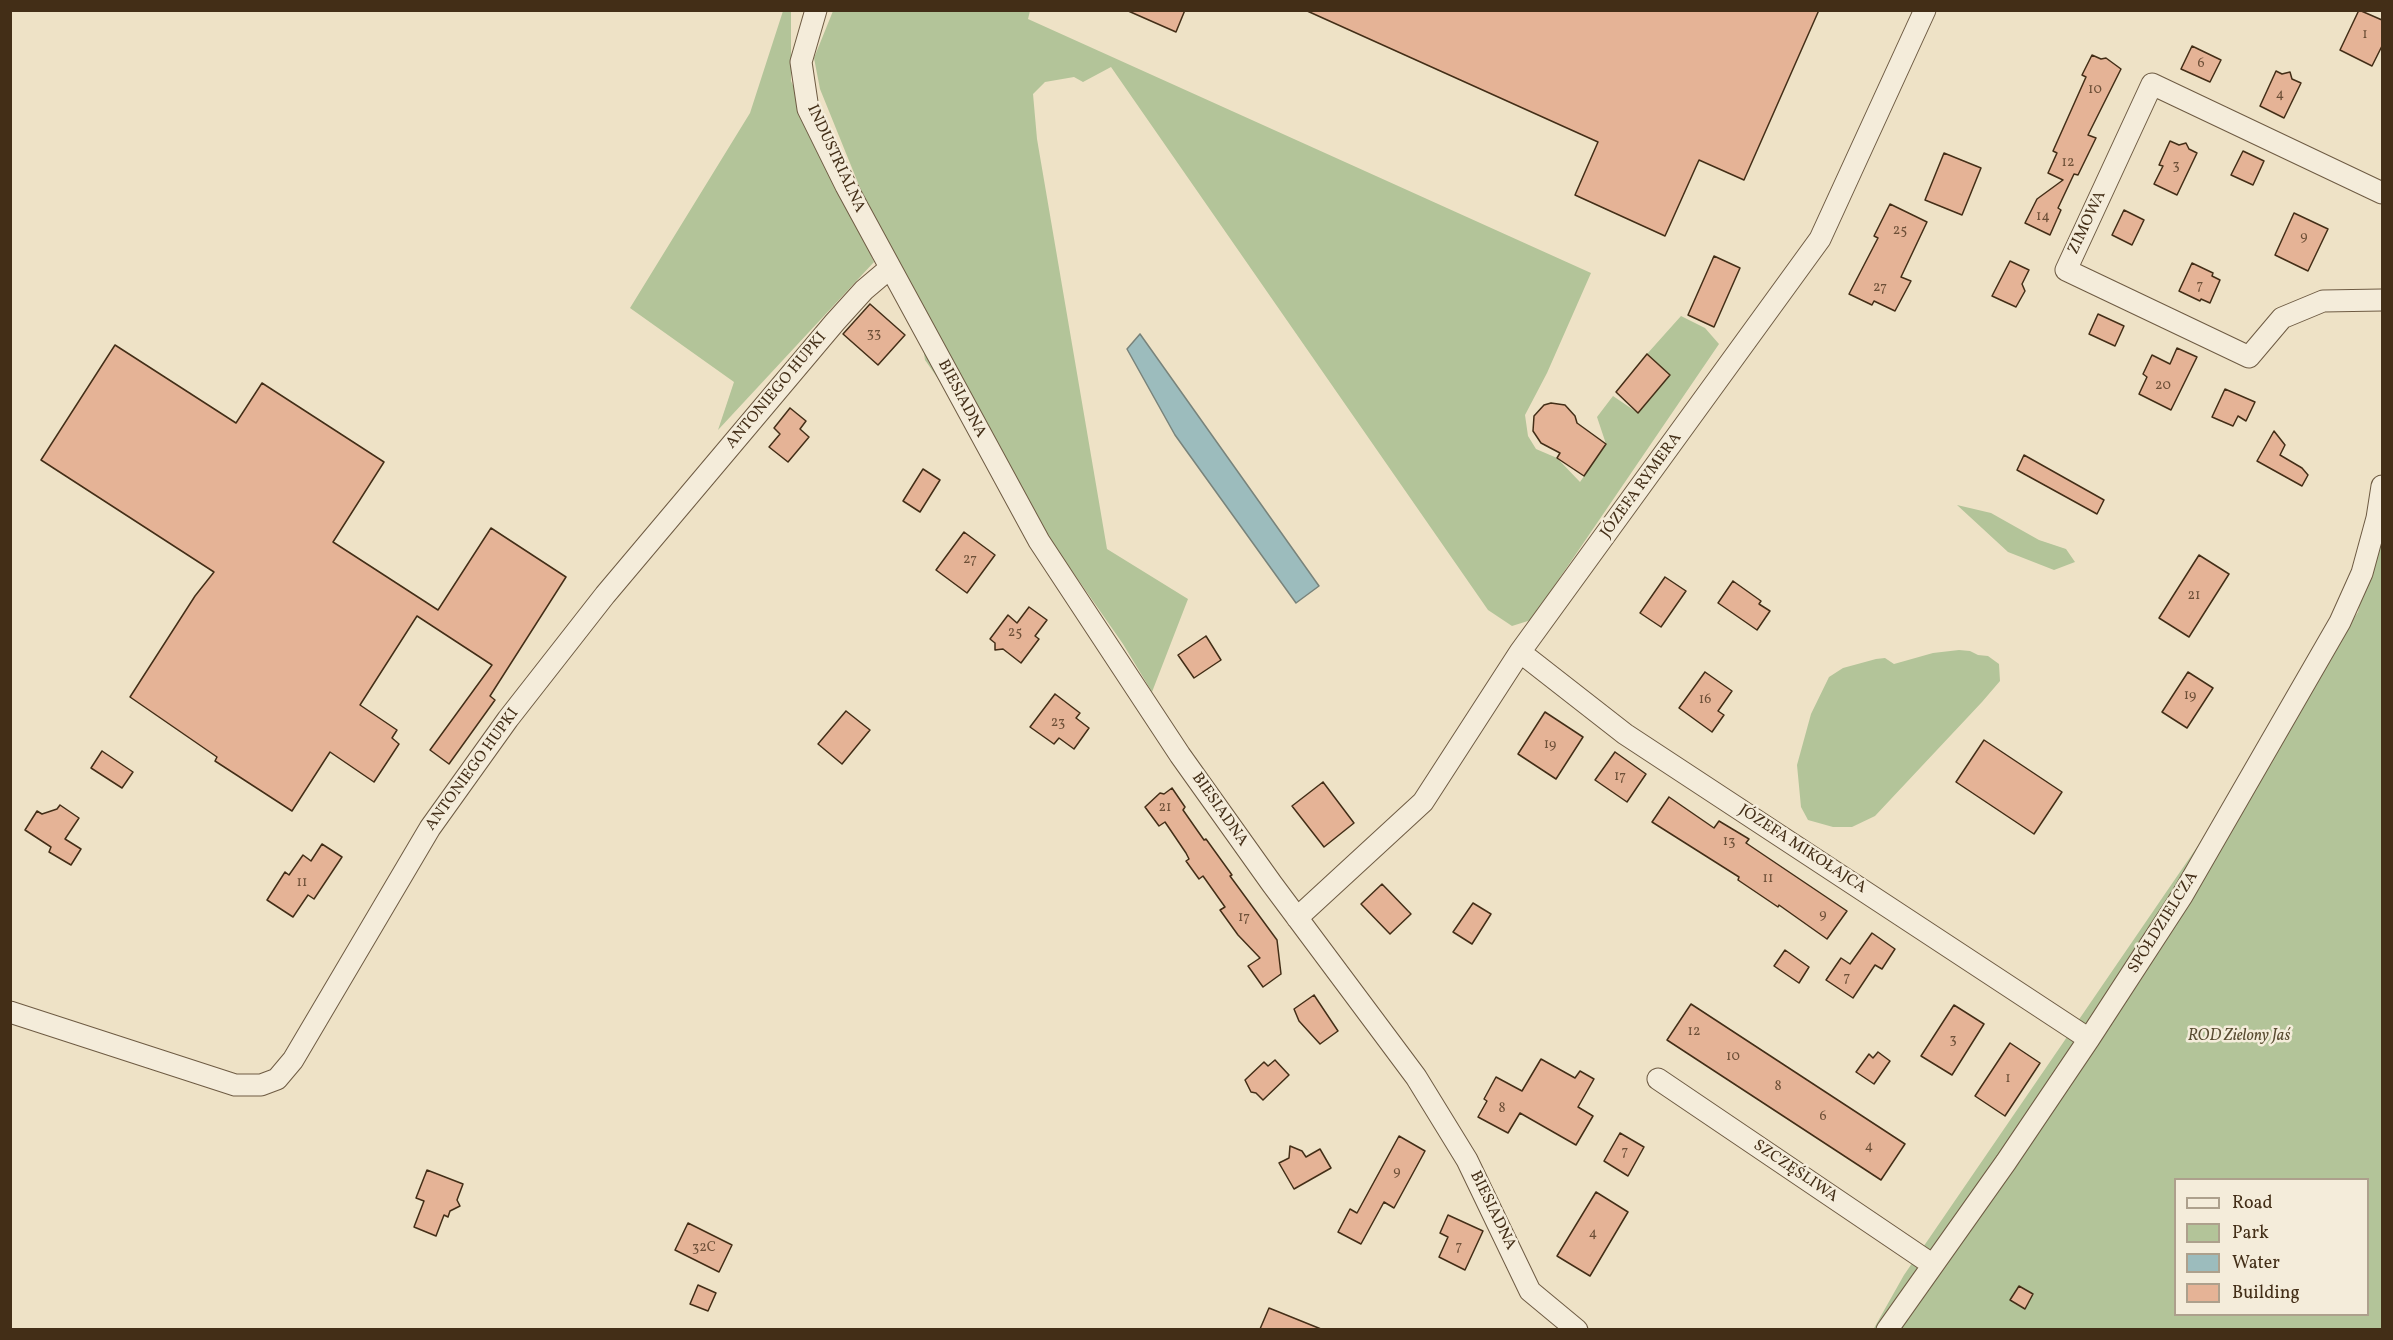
<!DOCTYPE html>
<meta charset="utf-8">
<style>
body{margin:0}
#map{position:relative;width:2393px;height:1340px;overflow:hidden;background:#eee2c6;font-family:Vollkorn,serif}
canvas{display:block}
.frame{position:absolute;inset:0;border:12px solid #432e17;pointer-events:none}
.legend{position:absolute;left:2174px;top:1178px;width:195px;height:138px;box-sizing:border-box;background:#f4ecda;border:2px solid #ada08c;margin:0;padding:8px 10px;list-style:none;font-size:18px;color:#432e17}
.legend li{display:flex;align-items:center;gap:12px;height:30px}
.legend b{width:30px;border:2px solid #ada08c}
</style>
<div id="map">
<canvas width="2393" height="1340"></canvas>
<div class="frame"></div>
<ul class="legend">
<li><b style="height:8px;background:#f4ecda"></b>Road</li>
<li><b style="height:16px;background:#b3c499"></b>Park</li>
<li><b style="height:16px;background:#9cbcbd"></b>Water</li>
<li><b style="height:16px;background:#e5b396"></b>Building</li>
</ul>
</div>
<script>
const ctx = document.querySelector('canvas').getContext('2d');
ctx.lineJoin = 'round';
function fillPath(path, color) { ctx.fillStyle = color; ctx.fill(path, 'evenodd'); }
const toPath = rows => new Path2D(rows.map(r => 'M' + r).join(''));
function trace(path, color, width, dash) { ctx.strokeStyle = color; ctx.lineWidth = width; ctx.lineCap = dash ? 'butt' : 'round'; ctx.setLineDash(dash || []); ctx.stroke(path); }
function write(font, color, halo, rows, align = 'center') {
  ctx.font = font + ' Vollkorn,serif'; ctx.lineWidth = 5; ctx.setLineDash([]); ctx.textBaseline = 'middle'; ctx.strokeStyle = halo; ctx.fillStyle = color; for (const [text, x, y, turn = 0] of rows) {
    ctx.save(); ctx.translate(x, y); ctx.rotate((+turn || 0) * Math.PI / 180); ctx.textAlign = isNaN(turn) ? turn : align; if (halo) ctx.strokeText(text, 0, 0); ctx.fillText(text, 0, 0); ctx.restore();
  }
}
fillPath(toPath([
 [783,11,791,11,791,81,874,262,718,430,734,382,630,308,750,113],
 [833,11,1030,11,1028,19,1591,273,1547,373,1525,415,1528,436,1536,449,1557,458,1580,482,1606,444,1597,417,1613,396,1638,413,1670,375,1647,354,1681,316,1705,328,1719,344,1531,620,1512,626,1488,610,1111,67,1083,82,1074,77,1045,82,1033,94,1037,139,1107,549,1188,599,1152,692,1123,644,925,360,922,341,820,89,814,58],
 [2382,496,2382,1329,1873,1330,1904,1275,2358,612],
 [2176,1180,2368,1180,2368,1314,2176,1314],
 [1957,505,1991,513,2039,540,2066,549,2075,562,2054,570,2008,552],
 [1959,650,1970,651,1978,655,1988,656,1999,664,2000,681,1982,702,1875,816,1852,827,1833,827,1808,820,1801,807,1797,765,1811,714,1829,677,1843,668,1876,659,1885,658,1894,664,1933,653]
]), '#b3c499');
const water = toPath([
 [1140,334,1319,586,1296,603,1175,435,1127,349,1140,334]
]);
fillPath(water, '#9cbcbd');
trace(water, '#78837b', 1.5);
const building = toPath([
 [1126,10,1185,10,1176,32,1126,10],
 [1305,10,1819,10,1744,180,1699,160,1665,236,1575,195,1598,142,1305,10],
 [2359,10,2382,20,2382,46,2372,66,2340,50,2359,10],
 [2192,46,2221,60,2210,82,2181,69,2192,46],
 [2092,55,2101,59,2106,58,2121,69,2088,135,2096,138,2078,175,2074,174,2058,208,2061,210,2050,235,2025,223,2037,199,2063,180,2048,173,2057,153,2053,151,2086,77,2082,75,2092,55],
 [2276,71,2282,74,2290,72,2292,79,2301,83,2284,118,2260,106,2276,71],
 [2170,141,2179,145,2186,143,2189,149,2197,153,2177,195,2154,184,2163,166,2159,165,2170,141],
 [2243,151,2264,161,2253,185,2231,175,2243,151],
 [1944,153,1981,168,1962,215,1925,200,1944,153],
 [1890,204,1927,222,1901,277,1911,281,1895,311,1874,301,1872,305,1849,294,1878,238,1874,236,1890,204],
 [2124,210,2144,220,2132,245,2112,235,2124,210],
 [2294,213,2328,229,2308,271,2275,255,2294,213],
 [1714,256,1740,268,1714,327,1688,315,1714,256],
 [2010,261,2029,270,2022,284,2025,291,2016,307,1992,296,2010,261],
 [2192,263,2213,273,2212,276,2220,280,2210,303,2201,299,2200,301,2179,291,2192,263],
 [870,304,905,335,878,365,843,334,870,304],
 [2098,314,2124,326,2115,346,2089,334,2098,314],
 [115,345,236,423,262,383,384,462,333,542,438,610,491,528,566,577,490,696,495,700,449,764,430,750,492,665,417,616,360,705,397,730,392,738,399,744,374,782,330,752,292,811,215,761,217,757,130,697,195,596,214,572,41,460,115,345],
 [2177,348,2197,357,2171,410,2139,394,2147,377,2143,374,2152,355,2170,364,2177,348],
 [1647,354,1670,375,1638,413,1616,392,1647,354],
 [2225,389,2255,402,2246,421,2238,416,2233,426,2212,417,2225,389],
 [1551,403,1565,405,1575,416,1577,423,1606,444,1584,476,1557,458,1560,453,1541,443,1533,431,1534,416,1544,405,1551,403],
 [790,408,806,421,800,429,809,437,788,462,769,447,780,434,774,428,790,408],
 [2274,431,2285,445,2280,455,2302,468,2308,475,2302,486,2257,461,2274,431],
 [2024,455,2104,500,2097,514,2017,470,2024,455],
 [923,469,940,480,920,512,903,501,923,469],
 [964,532,995,555,967,593,936,570,964,532],
 [2199,555,2229,574,2189,637,2159,618,2199,555],
 [1665,577,1686,591,1661,627,1640,613,1665,577],
 [1733,581,1761,601,1759,604,1770,611,1757,630,1718,603,1733,581],
 [1029,607,1047,620,1035,636,1039,639,1021,663,1003,649,995,650,995,643,990,639,1008,615,1017,623,1029,607],
 [1206,636,1221,660,1194,678,1178,655,1206,636],
 [1705,672,1732,691,1718,711,1724,715,1712,732,1679,708,1705,672],
 [2188,672,2213,688,2187,728,2162,712,2188,672],
 [1055,694,1080,713,1076,718,1089,728,1074,749,1059,738,1054,744,1030,727,1055,694],
 [846,711,870,730,842,764,818,744,846,711],
 [1545,712,1583,737,1556,779,1518,754,1545,712],
 [1984,740,2062,792,2034,834,1956,782,1984,740],
 [102,751,133,772,122,788,91,768,102,751],
 [1615,752,1646,774,1627,802,1595,780,1615,752],
 [1323,782,1354,823,1324,847,1292,806,1323,782],
 [1172,788,1185,807,1183,810,1204,840,1206,839,1232,875,1230,876,1277,940,1281,974,1263,987,1248,966,1260,958,1238,935,1220,910,1225,907,1203,876,1199,879,1186,861,1189,859,1186,853,1165,822,1159,826,1145,807,1160,793,1164,794,1172,788],
 [1669,797,1714,828,1719,821,1749,839,1746,843,1847,911,1827,939,1779,905,1778,907,1738,880,1739,877,1652,822,1669,797],
 [60,805,79,818,65,839,81,849,71,865,49,852,51,847,25,830,37,811,42,814,57,809,60,805],
 [322,844,342,857,314,899,308,895,293,917,267,900,285,872,289,875,303,855,311,861,322,844],
 [1382,884,1411,914,1390,934,1361,904,1382,884],
 [1473,903,1491,914,1472,944,1453,932,1473,903],
 [1872,933,1895,949,1882,969,1875,965,1853,998,1826,980,1841,958,1850,964,1872,933],
 [1785,950,1809,967,1799,983,1774,966,1785,950],
 [1314,995,1338,1031,1320,1044,1299,1021,1294,1009,1314,995],
 [1691,1004,1905,1144,1881,1180,1667,1040,1691,1004],
 [1954,1005,1984,1024,1952,1075,1921,1056,1954,1005],
 [2010,1043,2040,1063,2005,1116,1975,1096,2010,1043],
 [1878,1052,1890,1061,1874,1084,1856,1072,1869,1054,1873,1058,1878,1052],
 [1541,1059,1575,1078,1580,1071,1594,1079,1578,1107,1593,1116,1576,1145,1520,1113,1508,1133,1478,1117,1487,1101,1484,1099,1496,1077,1522,1091,1541,1059],
 [1275,1060,1289,1075,1263,1100,1256,1093,1251,1092,1245,1080,1264,1062,1268,1066,1275,1060],
 [1620,1133,1644,1147,1628,1176,1604,1161,1620,1133],
 [1399,1136,1425,1151,1394,1208,1384,1202,1361,1244,1338,1232,1350,1209,1357,1213,1399,1136],
 [1290,1146,1302,1151,1306,1157,1320,1149,1331,1168,1294,1189,1279,1163,1289,1158,1290,1146],
 [427,1170,463,1184,457,1200,460,1206,450,1211,448,1217,444,1215,436,1236,414,1227,424,1201,416,1198,427,1170],
 [1596,1192,1628,1212,1590,1276,1557,1256,1596,1192],
 [1448,1215,1483,1231,1465,1270,1439,1257,1448,1237,1440,1233,1448,1215],
 [688,1223,732,1245,719,1272,675,1250,688,1223],
 [698,1285,716,1293,708,1311,690,1304,698,1285],
 [2019,1286,2033,1294,2025,1309,2010,1300,2019,1286],
 [1269,1308,1321,1329,1260,1329,1269,1308]
]);
fillPath(building, '#e5b396');
trace(building, '#432e17', 1.5);
const minor = toPath([
 [816,10,801,62,808,109,846,186,1039,541,1180,755,1272,884,1416,1077,1467,1160,1530,1291,1577,1330],
 [2382,193,2152,84,2066,270,2249,357,2282,318,2323,301,2382,300],
 [1520,652,1625,734,2089,1039],
 [1297,918,1423,802,1520,652,1820,239,1925,10],
 [10,1012,235,1085,261,1085,277,1079,293,1060,430,828,508,719,605,595,835,322,864,290,890,268],
 [1658,1079,1933,1265],
 [1887,1330,2006,1162,2089,1039,2182,896,2340,622,2362,573,2377,518,2382,486]
]);
trace(minor, '#6e5b43', 23);
trace(minor, '#f4ecda', 21);
write('14px', '#6c4f37', null, [
 ["1",2365,35],
 ["6",2201,64],
 ["10",2095,90],
 ["4",2280,95],
 ["12",2068,163],
 ["3",2176,166],
 ["14",2043,217],
 ["25",1900,231],
 ["9",2304,237],
 ["7",2200,286],
 ["27",1880,288],
 ["33",874,334],
 ["20",2163,386],
 ["27",970,560],
 ["21",2194,596],
 ["25",1015,633],
 ["19",2190,696],
 ["16",1705,700],
 ["23",1058,723],
 ["19",1550,745],
 ["17",1620,777],
 ["21",1165,808],
 ["13",1729,842],
 ["11",1768,879],
 ["11",302,883],
 ["9",1823,915],
 ["17",1244,918],
 ["7",1847,978],
 ["12",1694,1032],
 ["3",1953,1040],
 ["10",1733,1057],
 ["1",2008,1079],
 ["8",1778,1087],
 ["8",1502,1109],
 ["6",1823,1117],
 ["4",1869,1147],
 ["7",1625,1152],
 ["9",1397,1172],
 ["4",1593,1234],
 ["7",1459,1247],
 ["32C",704,1248]
]);
write('16px', '#432e17', '#f4ecda', [
 ["INDUSTRIALNA",835,159,65],
 ["ZIMOWA",2088,223,-65],
 ["ANTONIEGO HUPKI",777,391,-50],
 ["BIESIADNA",961,399,62],
 ["JÓZEFA RYMERA",1642,486,-54],
 ["ANTONIEGO HUPKI",473,770,-54],
 ["BIESIADNA",1219,810,55],
 ["JÓZEFA MIKOŁAJCA",1802,850,33],
 ["SPÓŁDZIELCZA",2164,923,-58],
 ["SZCZĘŚLIWA",1795,1172,34],
 ["BIESIADNA",1492,1211,64]
]);
write('italic 16px', '#594c31', '#f4ecda', [
 ["ROD Zielony Jaś",2239,1037]
]);
</script>
